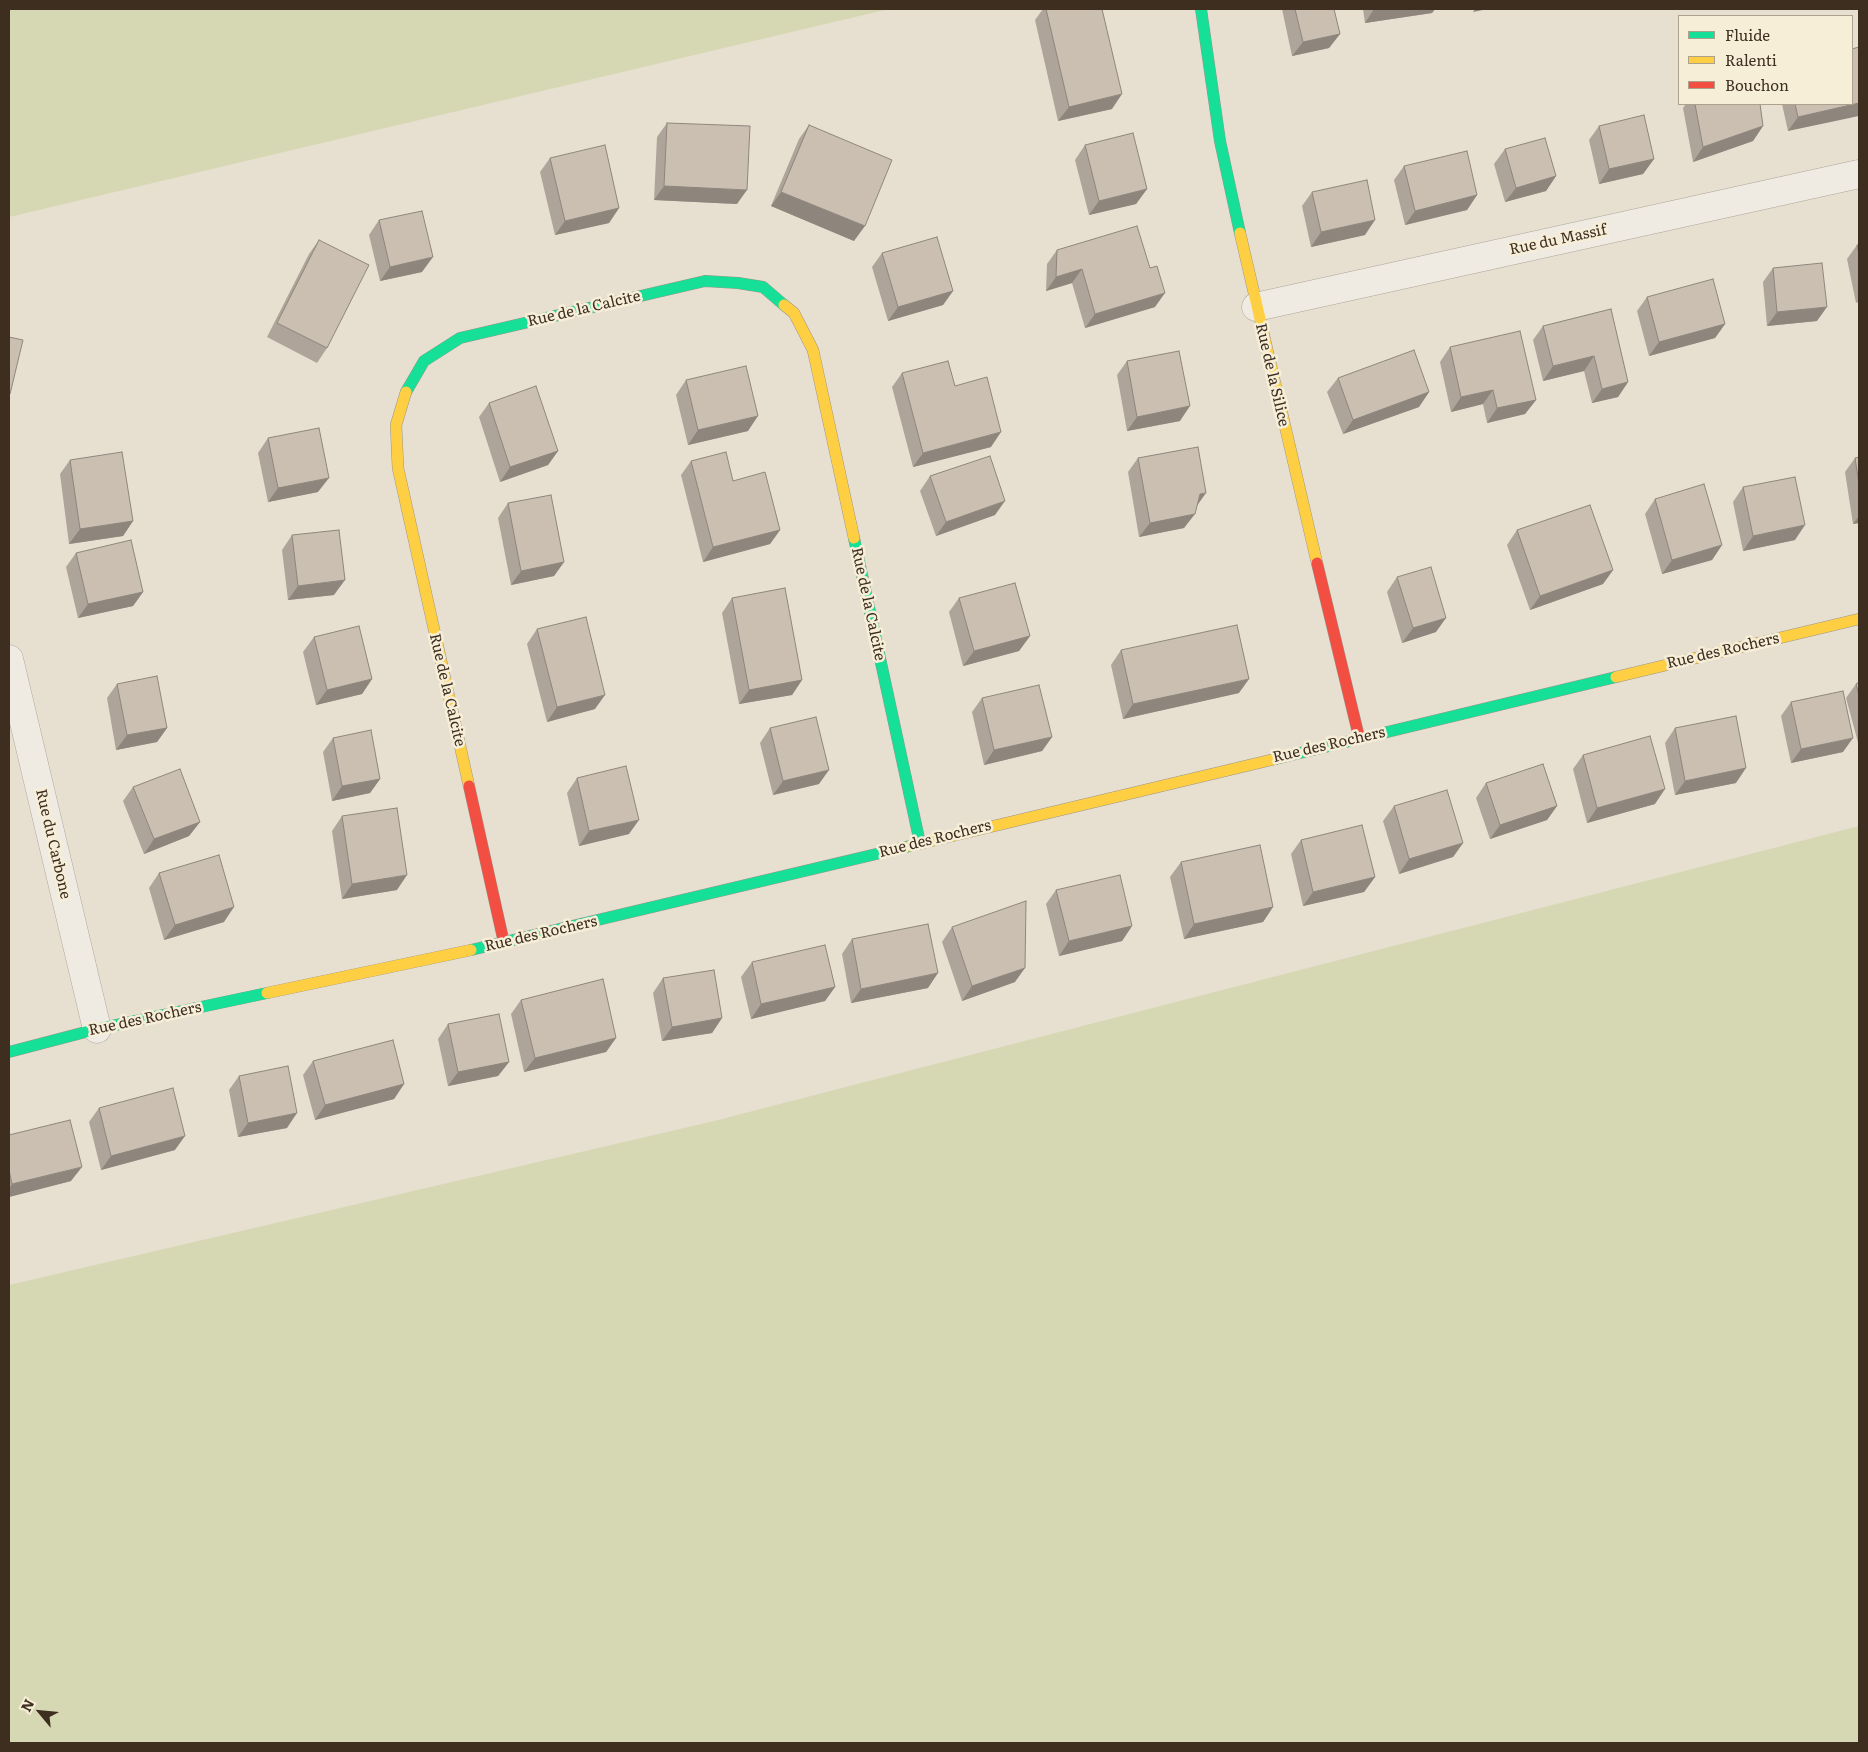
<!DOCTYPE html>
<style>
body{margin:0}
#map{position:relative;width:1868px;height:1752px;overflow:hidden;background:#e7e0d1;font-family:Literata,serif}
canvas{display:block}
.frame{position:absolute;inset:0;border:10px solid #3d2e20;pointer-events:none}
.legend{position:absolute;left:1678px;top:15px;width:175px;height:90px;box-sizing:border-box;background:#f7eed8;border:1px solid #ada18e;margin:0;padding:6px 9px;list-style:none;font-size:15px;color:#3d2e20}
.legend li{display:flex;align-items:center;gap:10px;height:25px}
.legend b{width:25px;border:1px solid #ada18e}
.north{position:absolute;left:15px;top:1687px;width:50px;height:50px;-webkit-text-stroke:4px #f7eed8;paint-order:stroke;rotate:298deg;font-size:14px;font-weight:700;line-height:20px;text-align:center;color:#3d2e20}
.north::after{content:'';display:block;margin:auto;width:18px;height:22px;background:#3d2e20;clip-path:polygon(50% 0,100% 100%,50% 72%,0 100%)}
</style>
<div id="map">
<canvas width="1868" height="1752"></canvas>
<div class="frame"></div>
<ul class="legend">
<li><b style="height:6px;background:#16e098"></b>Fluide</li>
<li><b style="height:6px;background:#ffcf43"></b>Ralenti</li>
<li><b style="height:6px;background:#f24e42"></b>Bouchon</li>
</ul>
<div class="north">N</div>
</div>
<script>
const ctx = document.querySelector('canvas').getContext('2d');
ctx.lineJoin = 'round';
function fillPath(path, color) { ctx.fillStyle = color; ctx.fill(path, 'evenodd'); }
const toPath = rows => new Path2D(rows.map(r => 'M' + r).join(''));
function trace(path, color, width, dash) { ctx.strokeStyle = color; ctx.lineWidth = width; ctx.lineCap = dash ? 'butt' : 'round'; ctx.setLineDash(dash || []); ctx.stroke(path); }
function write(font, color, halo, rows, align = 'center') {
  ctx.font = font + ' Literata,serif'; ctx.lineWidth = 5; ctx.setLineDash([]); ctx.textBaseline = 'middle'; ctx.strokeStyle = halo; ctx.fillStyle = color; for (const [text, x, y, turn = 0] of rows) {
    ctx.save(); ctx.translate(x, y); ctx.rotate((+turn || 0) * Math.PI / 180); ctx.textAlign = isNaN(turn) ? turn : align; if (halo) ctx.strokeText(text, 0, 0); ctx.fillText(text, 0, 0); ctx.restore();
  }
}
fillPath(toPath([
 [9,9,889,9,9,217],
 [1859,826,1859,1743,9,1743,9,1285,710,1122]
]), '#d6d7b3');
const street = toPath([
 [1256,307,1859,174],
 [9,659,97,1029]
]);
const fast = toPath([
 [1201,9,1220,141,1240,233],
 [406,392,424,361,460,338,705,281,738,283,763,287,784,305],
 [854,538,920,843],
 [1275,759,1616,677],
 [471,950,910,846],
 [9,1052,97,1029,267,993]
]);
const slow = toPath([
 [1240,233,1317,563],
 [784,305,794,313,813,350,854,538],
 [406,392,396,425,398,468,469,786],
 [1616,677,1859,619],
 [910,846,1275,759],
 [267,993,471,950]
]);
const jam = toPath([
 [1317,563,1359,737],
 [469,786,504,943]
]);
trace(street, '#ada599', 29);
trace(fast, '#9c958a', 12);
trace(slow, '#9c958a', 12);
trace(jam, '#9c958a', 12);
trace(street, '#efebe3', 28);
trace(fast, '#16e098', 11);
trace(slow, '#ffcf43', 11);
trace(jam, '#f24e42', 11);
fillPath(toPath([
 [1043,9,1102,9,1112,109,1058,121,1035,20],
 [1282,9,1334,9,1340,34,1329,48,1292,56],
 [1363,9,1435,9,1432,13,1365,23],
 [1686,104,1760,104,1763,126,1753,141,1693,162,1683,108],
 [1782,104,1852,104,1788,131],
 [667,123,737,204,654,200,657,137],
 [809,125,854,241,771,206,799,139],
 [1599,126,1654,159,1643,174,1599,184,1589,140],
 [1085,145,1147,189,1136,204,1089,215,1075,160],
 [1505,149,1556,176,1546,191,1505,202,1494,164],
 [550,158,619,208,609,223,555,235,540,172],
 [1404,166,1477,195,1467,210,1405,225,1394,180],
 [1312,192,1365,235,1311,247,1302,206],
 [379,220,422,272,380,281,369,235],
 [319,240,327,348,317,363,267,337,309,254],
 [1859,244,1859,302,1856,303,1847,259,1857,245],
 [1057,250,1150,268,1155,307,1085,328,1072,283,1046,291,1047,264],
 [882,253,953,291,943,305,888,321,872,267],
 [1773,268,1817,321,1767,326,1763,282],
 [1647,297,1725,324,1715,338,1649,356,1637,311],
 [1611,309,1628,382,1618,397,1592,403,1584,371,1543,381,1533,340,1543,326],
 [1450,347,1536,400,1525,414,1487,423,1483,404,1451,412,1440,362],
 [1127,361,1180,421,1127,431,1117,375],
 [902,373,955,386,991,447,913,467,892,387],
 [1338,378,1429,392,1419,407,1343,434,1327,392],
 [686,380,748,431,688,445,676,395],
 [489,403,558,451,548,465,500,482,479,417],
 [268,438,318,492,268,502,258,453],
 [1859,457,1859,523,1853,524,1845,472,1855,458],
 [1138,458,1196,508,1184,528,1139,537,1128,472],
 [70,460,133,521,123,536,69,544,60,474],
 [691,461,780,530,770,544,703,562,681,475],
 [930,476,995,515,936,536,920,491],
 [1743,487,1795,540,1743,551,1733,502],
 [1655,499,1722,545,1712,560,1662,574,1645,514],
 [508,503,564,562,554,576,511,585,498,518],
 [1517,530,1613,570,1603,584,1530,610,1507,545],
 [292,535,334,595,288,600,282,550],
 [76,553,143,592,133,606,78,618,66,567],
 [1397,577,1436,632,1402,643,1387,592],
 [732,598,802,680,792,695,739,704,722,613],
 [959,598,1030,636,1019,651,963,666,949,612],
 [537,629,595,709,547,722,527,644],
 [314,637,372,679,362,694,316,705,303,652],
 [1121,650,1239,693,1123,719,1111,665],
 [1859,682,1859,746,1846,698,1856,684],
 [117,684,167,728,157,742,116,750,107,698],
 [982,698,1052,737,1042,751,984,765,972,712],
 [1791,702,1843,752,1791,763,1781,716],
 [770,728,819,784,773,795,760,743],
 [1675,728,1736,783,1675,795,1665,743],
 [333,738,380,779,370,793,332,801,323,752],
 [1583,755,1655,804,1587,823,1573,769],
 [577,778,629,834,579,846,567,793],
 [1486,783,1557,806,1547,820,1490,839,1476,798],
 [133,787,200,822,189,836,144,854,123,801],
 [1394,806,1463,843,1453,857,1399,874,1383,821],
 [342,816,397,890,342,899,332,831],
 [1301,840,1375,877,1364,892,1303,906,1291,854],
 [1181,862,1273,907,1263,922,1184,939,1170,877],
 [159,873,224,922,164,940,149,888],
 [1056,890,1132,926,1122,941,1059,956,1046,904],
 [952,927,1015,982,962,1001,942,942],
 [852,939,928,988,851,1003,842,954],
 [752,962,835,987,825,1001,751,1019,741,977],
 [663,978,722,1018,712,1033,662,1041,653,993],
 [521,1000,616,1038,606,1052,524,1072,511,1014],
 [448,1024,509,1062,498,1076,448,1086,438,1039],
 [313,1061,404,1084,394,1099,315,1120,303,1075],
 [239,1076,287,1128,238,1137,229,1090],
 [99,1108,175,1150,101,1170,89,1122],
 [9,1135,71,1181,9,1197]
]), '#afa499');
fillPath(toPath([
 [1374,9,1435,9,1432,13,1365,23],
 [1475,9,1488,9,1473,12],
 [1340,34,1329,48,1292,56,1303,42],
 [1122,94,1112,109,1058,121,1069,107],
 [1859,103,1859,116,1788,131,1798,117],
 [1763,126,1753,141,1693,162,1703,147],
 [1654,159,1643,174,1599,184,1609,169],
 [1556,176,1546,191,1505,202,1516,188],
 [664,186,747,190,737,204,654,200],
 [1147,189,1136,204,1089,215,1099,201],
 [781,192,865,226,854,241,771,206],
 [1477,195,1467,210,1405,225,1415,211],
 [619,208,609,223,555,235,565,221],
 [1375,220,1365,235,1311,247,1321,232],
 [433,257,422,272,380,281,390,267],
 [1082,269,1072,283,1046,291,1056,277],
 [953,291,943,305,888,321,898,307],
 [1165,293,1155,307,1085,328,1095,314],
 [1827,307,1817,321,1767,326,1777,312],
 [1725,324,1715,338,1649,356,1659,342],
 [1594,356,1584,371,1543,381,1553,366],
 [1628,382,1618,397,1592,403,1602,389],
 [1493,390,1483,404,1451,412,1461,397],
 [1429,392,1419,407,1343,434,1353,420],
 [1536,400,1525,414,1487,423,1497,408],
 [1190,406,1180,421,1127,431,1137,417],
 [758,416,748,431,688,445,698,430],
 [1001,432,991,447,913,467,923,453],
 [558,451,548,465,500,482,510,467],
 [329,478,318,492,268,502,278,488],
 [1206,493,1196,507,1200,494],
 [1005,501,995,515,936,536,946,522],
 [1195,514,1184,528,1139,537,1150,523],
 [1859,516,1859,523,1853,524],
 [133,521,123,536,69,544,80,529],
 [1805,525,1795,540,1743,551,1753,536],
 [780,530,770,544,703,562,713,547],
 [1722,545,1712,560,1662,574,1672,560],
 [564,562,554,576,511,585,521,571],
 [1613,570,1603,584,1530,610,1540,596],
 [345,580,334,595,288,600,298,586],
 [143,592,133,606,78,618,88,604],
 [1446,618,1436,632,1402,643,1413,628],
 [1030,636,1019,651,963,666,974,651],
 [372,679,362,694,316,705,327,690],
 [1249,679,1239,693,1123,719,1133,704],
 [802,680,792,695,739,704,749,690],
 [605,695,595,709,547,722,557,707],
 [167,728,157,742,116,750,127,735],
 [1052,737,1042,751,984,765,994,750],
 [1853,738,1843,752,1791,763,1801,749],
 [1746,768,1736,783,1675,795,1685,781],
 [829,770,819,784,773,795,783,781],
 [380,779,370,793,332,801,342,786],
 [1665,789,1655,804,1587,823,1597,808],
 [1557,806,1547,820,1490,839,1500,825],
 [639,820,629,834,579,846,589,831],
 [200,822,189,836,144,854,154,839],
 [1463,843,1453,857,1399,874,1409,859],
 [407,875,397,890,342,899,352,884],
 [1375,877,1364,892,1303,906,1313,892],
 [234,907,224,922,164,940,175,925],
 [1273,907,1263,922,1184,939,1194,924],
 [1132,926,1122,941,1059,956,1069,941],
 [1025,968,1015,982,962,1001,972,986],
 [938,973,928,988,851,1003,861,989],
 [835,987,825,1001,751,1019,761,1004],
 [722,1018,712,1033,662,1041,672,1027],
 [616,1038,606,1052,524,1072,535,1058],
 [509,1062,498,1076,448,1086,458,1072],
 [404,1084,394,1099,315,1120,325,1105],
 [297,1113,287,1128,238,1137,248,1123],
 [185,1136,175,1150,101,1170,111,1156],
 [82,1167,71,1181,9,1197,9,1189,12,1184]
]), '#8e867d');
const building = toPath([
 [1046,9,1102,9,1122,94,1069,107,1046,9],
 [1295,9,1334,9,1340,34,1303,42,1295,9],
 [1859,47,1859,103,1798,117,1795,104,1852,104,1852,49,1859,47],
 [1695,104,1760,104,1763,126,1703,147,1695,104],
 [1644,115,1654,159,1609,169,1599,126,1644,115],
 [667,123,750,126,747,190,664,186,667,123],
 [809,125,892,160,865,226,781,192,809,125],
 [1133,133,1147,189,1099,201,1085,145,1133,133],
 [1545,138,1556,176,1516,188,1505,149,1545,138],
 [605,145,619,208,565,221,550,158,605,145],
 [1467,151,1477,195,1415,211,1404,166,1467,151],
 [1367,180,1375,220,1321,232,1312,192,1367,180],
 [422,211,433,257,390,267,379,220,422,211],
 [1137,226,1150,268,1157,266,1165,293,1095,314,1082,269,1056,277,1057,250,1137,226],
 [937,237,953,291,898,307,882,253,937,237],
 [319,240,369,265,327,348,277,323,319,240],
 [1859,244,1859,255,1857,245,1859,244],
 [1822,263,1827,307,1777,312,1773,268,1822,263],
 [1713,279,1725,324,1659,342,1647,297,1713,279],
 [1611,309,1628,382,1602,389,1594,356,1553,366,1543,326,1611,309],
 [1520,331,1536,400,1497,408,1493,390,1461,397,1450,347,1520,331],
 [9,337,23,340,10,394,9,394,9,337],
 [1414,350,1429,392,1353,420,1338,378,1414,350],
 [1179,351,1190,406,1137,417,1127,361,1179,351],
 [948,361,955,386,987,377,1001,432,923,453,902,373,948,361],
 [746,366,758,416,698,430,686,380,746,366],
 [536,386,558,451,510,467,489,403,536,386],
 [319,428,329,478,278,488,268,438,319,428],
 [1198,447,1206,493,1200,494,1195,514,1150,523,1138,458,1198,447],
 [122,452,133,521,80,529,70,460,122,452],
 [726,452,733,481,765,472,780,530,713,547,691,461,726,452],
 [990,456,1005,501,946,522,930,476,990,456],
 [1859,457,1859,484,1855,458,1859,457],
 [1795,477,1805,525,1753,536,1743,487,1795,477],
 [1704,484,1722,545,1672,560,1655,499,1704,484],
 [551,495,564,562,521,571,508,503,551,495],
 [1590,505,1613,570,1540,596,1517,530,1590,505],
 [339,530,345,580,298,586,292,535,339,530],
 [131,540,143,592,88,604,76,553,131,540],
 [1431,567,1446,618,1413,628,1397,577,1431,567],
 [1015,583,1030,636,974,651,959,598,1015,583],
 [785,588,802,680,749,690,732,598,785,588],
 [586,617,605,695,557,707,537,629,586,617],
 [1237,625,1249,679,1133,704,1121,650,1237,625],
 [359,626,372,679,327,690,314,637,359,626],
 [157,676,167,728,127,735,117,684,157,676],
 [1859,682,1859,696,1856,684,1859,682],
 [1039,685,1052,737,994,750,982,698,1039,685],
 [1843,691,1853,738,1801,749,1791,702,1843,691],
 [1736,716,1746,768,1685,781,1675,728,1736,716],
 [816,717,829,770,783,781,770,728,816,717],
 [371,730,380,779,342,786,333,738,371,730],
 [1650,736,1665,789,1597,808,1583,755,1650,736],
 [1543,764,1557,806,1500,825,1486,783,1543,764],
 [626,766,639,820,589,831,577,778,626,766],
 [180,769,200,822,154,839,133,787,180,769],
 [1447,790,1463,843,1409,859,1394,806,1447,790],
 [397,808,407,875,352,884,342,816,397,808],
 [1362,825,1375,877,1313,892,1301,840,1362,825],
 [1260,845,1273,907,1194,924,1181,862,1260,845],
 [219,855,234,907,175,925,159,873,219,855],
 [1120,875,1132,926,1069,941,1056,890,1120,875],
 [1026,901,1025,968,972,986,952,927,1026,901],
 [928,924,938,973,861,989,852,939,928,924],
 [825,945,835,987,761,1004,752,962,825,945],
 [714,970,722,1018,672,1027,663,978,714,970],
 [603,979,616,1038,535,1058,521,1000,603,979],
 [499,1014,509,1062,458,1072,448,1024,499,1014],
 [393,1040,404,1084,325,1105,313,1061,393,1040],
 [288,1066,297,1113,248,1123,239,1076,288,1066],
 [173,1088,185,1136,111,1156,99,1108,173,1088],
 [70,1120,82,1167,12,1184,9,1170,9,1135,70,1120]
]);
fillPath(building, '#cbbfb2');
trace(building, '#8e867d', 1);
write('15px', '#3d2e20', '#f7eed8', [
 ["Rue du Massif",1558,240,-12],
 ["Rue de la Calcite",584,309,-13],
 ["Rue de la Silice",1272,375,77],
 ["Rue de la Calcite",868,604,78],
 ["Rue des Rochers",1723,651,-13],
 ["Rue de la Calcite",447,690,77],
 ["Rue des Rochers",1329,745,-13],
 ["Rue des Rochers",935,839,-14],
 ["Rue du Carbone",53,844,77],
 ["Rue des Rochers",541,934,-13],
 ["Rue des Rochers",145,1019,-12]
]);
</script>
